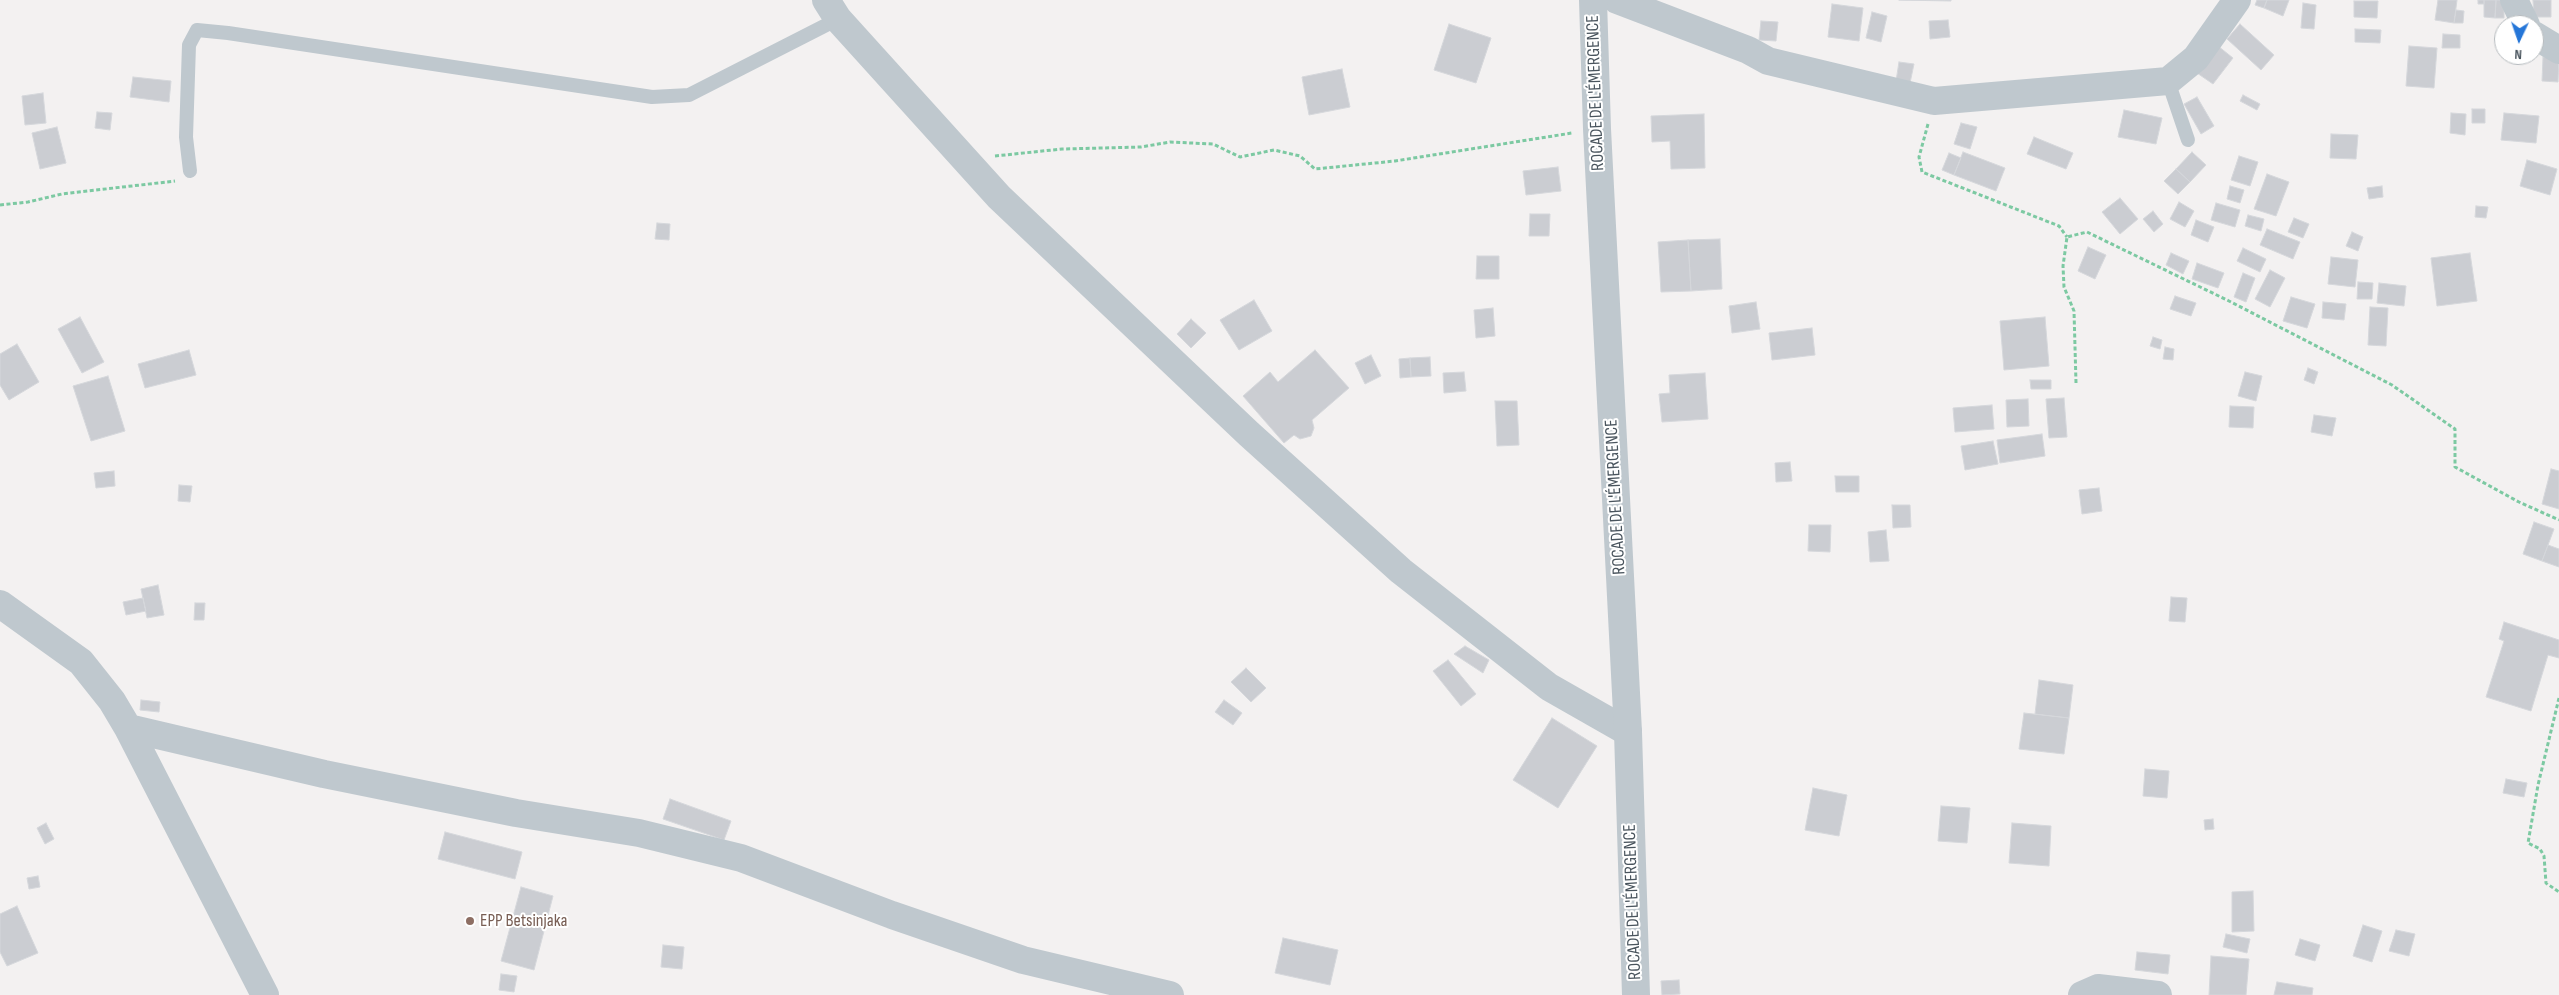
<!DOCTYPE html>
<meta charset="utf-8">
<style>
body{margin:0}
#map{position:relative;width:2559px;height:995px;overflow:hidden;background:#f3f1f1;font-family:"Sofia Sans Condensed",sans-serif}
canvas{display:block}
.north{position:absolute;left:2494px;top:15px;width:50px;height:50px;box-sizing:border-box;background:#fff;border:1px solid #b6bbbe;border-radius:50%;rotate:183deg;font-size:14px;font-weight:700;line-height:20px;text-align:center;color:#49545d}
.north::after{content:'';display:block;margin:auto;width:18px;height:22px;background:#2576d8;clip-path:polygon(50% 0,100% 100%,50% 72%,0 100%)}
</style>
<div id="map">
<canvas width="2559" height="995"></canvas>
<div class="north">N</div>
</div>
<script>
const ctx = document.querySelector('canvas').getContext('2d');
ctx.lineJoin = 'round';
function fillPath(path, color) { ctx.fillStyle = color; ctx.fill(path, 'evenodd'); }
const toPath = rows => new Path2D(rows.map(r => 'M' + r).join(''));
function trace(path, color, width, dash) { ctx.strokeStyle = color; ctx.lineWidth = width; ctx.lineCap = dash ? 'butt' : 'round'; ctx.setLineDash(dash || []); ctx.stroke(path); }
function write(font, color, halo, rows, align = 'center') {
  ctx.font = font + ' "Sofia Sans Condensed",sans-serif'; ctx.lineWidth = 4; ctx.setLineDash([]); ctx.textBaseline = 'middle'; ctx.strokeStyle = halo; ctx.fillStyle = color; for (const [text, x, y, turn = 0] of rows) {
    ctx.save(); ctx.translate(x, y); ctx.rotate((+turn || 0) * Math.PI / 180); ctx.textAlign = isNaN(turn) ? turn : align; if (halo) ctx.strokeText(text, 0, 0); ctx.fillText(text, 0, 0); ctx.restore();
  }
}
const building = toPath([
 [1899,0,1951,0,1951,1,1899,0],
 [2257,0,2267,0,2264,8,2255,5,2257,0],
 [2267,0,2289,0,2283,16,2264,8,2267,0],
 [2438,0,2457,0,2454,23,2435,20,2438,0],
 [2478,0,2484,0,2484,4,2478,4,2478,0],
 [2484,0,2496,0,2495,18,2484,17,2484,0],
 [2496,0,2504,0,2504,18,2495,18,2496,0],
 [2533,0,2551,0,2551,17,2534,17,2533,0],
 [2354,1,2378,1,2377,18,2354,17,2354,1],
 [2303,3,2316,5,2314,29,2301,28,2303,3],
 [1832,4,1863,8,1859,41,1828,37,1832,4],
 [2456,10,2464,11,2463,23,2454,23,2456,10],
 [1872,12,1887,16,1881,42,1866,38,1872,12],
 [1948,20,1950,37,1930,39,1929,21,1948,20],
 [1761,21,1778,22,1776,41,1759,40,1761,21],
 [1449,24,1491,38,1476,83,1434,70,1449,24],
 [2240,24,2274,55,2261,70,2227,39,2240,24],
 [2355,29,2381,30,2380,43,2355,42,2355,29],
 [2443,34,2460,35,2460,48,2442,48,2443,34],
 [2218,46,2233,58,2213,84,2197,73,2218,46],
 [2409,46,2437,48,2434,88,2406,86,2409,46],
 [2543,57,2559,58,2558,82,2542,81,2543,57],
 [1899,62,1914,64,1910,83,1896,81,1899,62],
 [1342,69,1350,107,1309,115,1302,77,1342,69],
 [133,77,171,81,169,102,130,97,133,77],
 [43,93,46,123,25,125,22,96,43,93],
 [2243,95,2260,104,2257,110,2240,101,2243,95],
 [2197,97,2214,126,2201,134,2184,104,2197,97],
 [2472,109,2485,109,2485,123,2472,123,2472,109],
 [2124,110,2162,118,2156,144,2118,137,2124,110],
 [97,112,112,113,110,130,95,128,97,112],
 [2451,113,2466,114,2465,135,2450,133,2451,113],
 [2504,113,2539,116,2536,143,2501,140,2504,113],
 [1704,114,1705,168,1671,169,1670,141,1652,142,1651,116,1704,114],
 [1961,123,1977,127,1970,149,1954,144,1961,123],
 [57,127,66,163,40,169,32,133,57,127],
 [2331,134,2358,135,2356,159,2330,158,2331,134],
 [2034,137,2073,153,2066,169,2027,154,2034,137],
 [1963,152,2005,168,1996,191,1954,175,1963,152],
 [2192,152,2206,165,2190,182,2176,169,2192,152],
 [1949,153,1961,158,1954,175,1942,170,1949,153],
 [2239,156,2258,162,2250,186,2231,180,2239,156],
 [2527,160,2557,169,2550,195,2520,186,2527,160],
 [1558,167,1561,191,1526,195,1523,171,1558,167],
 [2176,169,2190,182,2178,194,2164,181,2176,169],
 [2267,174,2289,182,2276,216,2254,209,2267,174],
 [2230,186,2244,190,2240,203,2227,199,2230,186],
 [2382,186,2383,197,2369,199,2367,188,2382,186],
 [2120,198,2138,219,2120,234,2102,212,2120,198],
 [2179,202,2194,211,2185,227,2170,219,2179,202],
 [2216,203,2240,210,2235,227,2211,220,2216,203],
 [2476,206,2488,207,2486,218,2475,217,2476,206],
 [2153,211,2163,224,2154,232,2143,219,2153,211],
 [1530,214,1550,214,1549,236,1529,236,1530,214],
 [2248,215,2264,219,2261,231,2245,226,2248,215],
 [2294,218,2309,224,2303,238,2288,232,2294,218],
 [2196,220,2214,227,2208,242,2191,235,2196,220],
 [657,223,670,224,669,240,655,239,657,223],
 [2267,229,2300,242,2293,259,2260,245,2267,229],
 [2352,232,2363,237,2358,251,2346,246,2352,232],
 [1720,239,1722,289,1691,291,1688,240,1720,239],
 [1688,240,1691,291,1661,292,1658,242,1688,240],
 [2088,247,2106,255,2095,279,2078,271,2088,247],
 [2243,248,2266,259,2260,272,2237,261,2243,248],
 [2171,253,2189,261,2183,274,2166,265,2171,253],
 [2470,253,2477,301,2437,306,2431,258,2470,253],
 [1477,256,1499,256,1499,279,1476,279,1477,256],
 [2331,257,2358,260,2355,287,2328,284,2331,257],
 [2197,263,2224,273,2218,288,2192,279,2197,263],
 [2270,270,2285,278,2270,307,2255,299,2270,270],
 [2243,273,2255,278,2246,302,2234,297,2243,273],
 [2358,282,2373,283,2372,299,2357,299,2358,282],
 [2379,283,2406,286,2404,306,2377,303,2379,283],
 [2175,296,2196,303,2191,316,2170,309,2175,296],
 [2291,297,2315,304,2307,328,2283,321,2291,297],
 [1254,300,1272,331,1239,350,1220,320,1254,300],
 [1756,302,1760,329,1732,333,1729,306,1756,302],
 [2323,302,2346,304,2344,320,2322,318,2323,302],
 [2370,307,2388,308,2386,346,2368,345,2370,307],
 [1493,308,1495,336,1476,338,1474,310,1493,308],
 [80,317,104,362,82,373,58,329,80,317],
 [2045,317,2049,366,2004,370,2000,321,2045,317],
 [1191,319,1206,333,1191,348,1177,334,1191,319],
 [1812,328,1815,355,1772,360,1769,333,1812,328],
 [2153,337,2162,340,2160,349,2150,346,2153,337],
 [17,344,39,382,9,400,0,385,0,354,17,344],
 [2165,347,2174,349,2173,360,2163,359,2165,347],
 [189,350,196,375,145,388,138,364,189,350],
 [1315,350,1349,388,1312,420,1314,428,1311,436,1300,439,1294,435,1284,443,1243,396,1270,372,1278,382,1315,350],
 [1371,355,1381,376,1365,384,1355,363,1371,355],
 [1430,357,1431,376,1411,377,1410,358,1430,357],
 [1410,358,1411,377,1400,378,1399,359,1410,358],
 [2308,368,2318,372,2314,384,2304,380,2308,368],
 [1464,372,1466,391,1444,393,1443,373,1464,372],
 [2245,372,2262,376,2256,401,2238,396,2245,372],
 [1705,373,1708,419,1662,422,1659,394,1670,393,1669,375,1705,373],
 [108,376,125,431,91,441,73,386,108,376],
 [2030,380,2051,380,2051,389,2031,389,2030,380],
 [2064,398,2067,437,2049,438,2046,399,2064,398],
 [2028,399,2029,426,2007,427,2006,400,2028,399],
 [1495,401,1517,401,1519,445,1497,446,1495,401],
 [1992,405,1994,429,1955,432,1953,408,1992,405],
 [2230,406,2254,407,2253,428,2229,427,2230,406],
 [2314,415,2336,418,2332,436,2311,432,2314,415],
 [2042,434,2045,456,2000,463,1997,440,2042,434],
 [1993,441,1998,464,1965,470,1961,446,1993,441],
 [1790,462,1792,481,1776,482,1775,463,1790,462],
 [2551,469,2559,471,2559,509,2542,504,2551,469],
 [114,471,115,486,96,488,94,473,114,471],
 [1835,476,1859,476,1859,492,1836,492,1835,476],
 [179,485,192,486,190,502,178,501,179,485],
 [2099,488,2102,511,2082,514,2079,490,2099,488],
 [1892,505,1910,505,1911,527,1893,528,1892,505],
 [2534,522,2554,529,2542,561,2523,554,2534,522],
 [1809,525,1831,525,1830,552,1808,551,1809,525],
 [1886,530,1889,561,1870,562,1868,532,1886,530],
 [2548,545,2559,549,2559,567,2542,561,2548,545],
 [158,585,164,615,147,618,141,589,158,585],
 [2171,597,2187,598,2185,622,2169,621,2171,597],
 [143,598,146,611,126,615,123,602,143,598],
 [195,603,205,603,204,620,194,620,195,603],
 [2504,622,2559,640,2559,658,2548,655,2531,711,2486,697,2504,641,2499,639,2504,622],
 [1465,646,1489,660,1483,673,1454,654,1465,646],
 [1448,660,1476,694,1461,706,1433,671,1448,660],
 [1246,668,1266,688,1251,702,1231,682,1246,668],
 [2039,680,2073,685,2069,718,2035,714,2039,680],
 [141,700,160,702,159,712,140,710,141,700],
 [1224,700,1242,713,1233,725,1215,712,1224,700],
 [2024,713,2069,718,2064,754,2019,749,2024,713],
 [1552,718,1597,746,1558,808,1513,780,1552,718],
 [2145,769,2169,771,2167,798,2143,796,2145,769],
 [2506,779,2527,783,2524,797,2503,793,2506,779],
 [1813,788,1847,795,1839,836,1805,830,1813,788],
 [670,799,731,821,724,840,663,819,670,799],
 [1941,806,1970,808,1967,843,1938,841,1941,806],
 [2213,819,2214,829,2205,830,2204,820,2213,819],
 [46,823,54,839,45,844,37,828,46,823],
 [2012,823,2051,826,2049,866,2009,863,2012,823],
 [445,832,522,852,515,879,438,859,445,832],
 [38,876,40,887,29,889,27,878,38,876],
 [521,887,553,896,534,970,501,961,521,887],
 [2253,891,2254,931,2232,932,2232,892,2253,891],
 [17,906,38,953,7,966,0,952,0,914,17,906],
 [2363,925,2382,931,2372,962,2353,956,2363,925],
 [2396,930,2415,934,2409,956,2389,951,2396,930],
 [2226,934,2250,939,2247,953,2223,947,2226,934],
 [1283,938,1338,950,1330,985,1275,973,1283,938],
 [2300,939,2320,945,2315,961,2295,955,2300,939],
 [663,945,684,947,682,969,661,967,663,945],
 [2137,952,2170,955,2168,974,2135,970,2137,952],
 [2211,956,2249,959,2246,995,2209,995,2211,956],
 [501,974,517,976,514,992,499,990,501,974],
 [1679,980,1680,994,1662,995,1661,981,1679,980],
 [2277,982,2313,988,2312,995,2274,995,2277,982]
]);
fillPath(building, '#cbcdd2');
trace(building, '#d5d7db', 1);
trace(toPath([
 [1928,124,1919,157,1922,172,2059,226,2067,237],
 [995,156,1062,149,1141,147,1170,142,1213,144,1240,157,1274,150,1300,156,1315,169,1395,161,1572,133],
 [0,205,28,202,62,194,175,181],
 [2076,383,2074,311,2064,287,2063,266,2067,237,2087,232,2229,301,2392,385,2455,429,2455,467,2519,502,2559,520],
 [2559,698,2538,785,2528,843,2540,849,2544,856,2546,883,2559,892]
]), '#7cc9a2', 3, [4, 2.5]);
trace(toPath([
 [2168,81,2188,140],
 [190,171,186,137,189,45,197,30,228,33,652,97,689,95,838,19]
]), '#bfc8ce', 14);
trace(toPath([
 [826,0,838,19,999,197,1249,434,1401,571,1549,687,1628,732],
 [1617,0,1748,50,1768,61,1934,101,2168,81,2196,58,2237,0],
 [2514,0,2526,25],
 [2534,35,2559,50],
 [0,604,81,662,112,701,128,728,265,995],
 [128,728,324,774,516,813,639,833,741,858,892,915,1023,960,1170,995],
 [2082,995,2098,988,2158,995]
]), '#bfc8ce', 28);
trace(toPath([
 [1593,0,1597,129,1628,732,1636,995]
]), '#bfc8ce', 28);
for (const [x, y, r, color] of [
 [470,921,5,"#8d6e63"]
]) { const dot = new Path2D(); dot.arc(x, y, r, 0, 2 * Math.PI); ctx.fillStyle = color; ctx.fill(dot); trace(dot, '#fff', 2); }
write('18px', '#49545d', '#fff', [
 ["ROCADE DE L'ÉMERGENCE",1596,93,-92],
 ["ROCADE DE L'ÉMERGENCE",1616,497,-93],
 ["ROCADE DE L'ÉMERGENCE",1633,902,-92]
]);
write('18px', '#785e54', '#fff', [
 ["EPP Betsinjaka",480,921]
], 'left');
</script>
